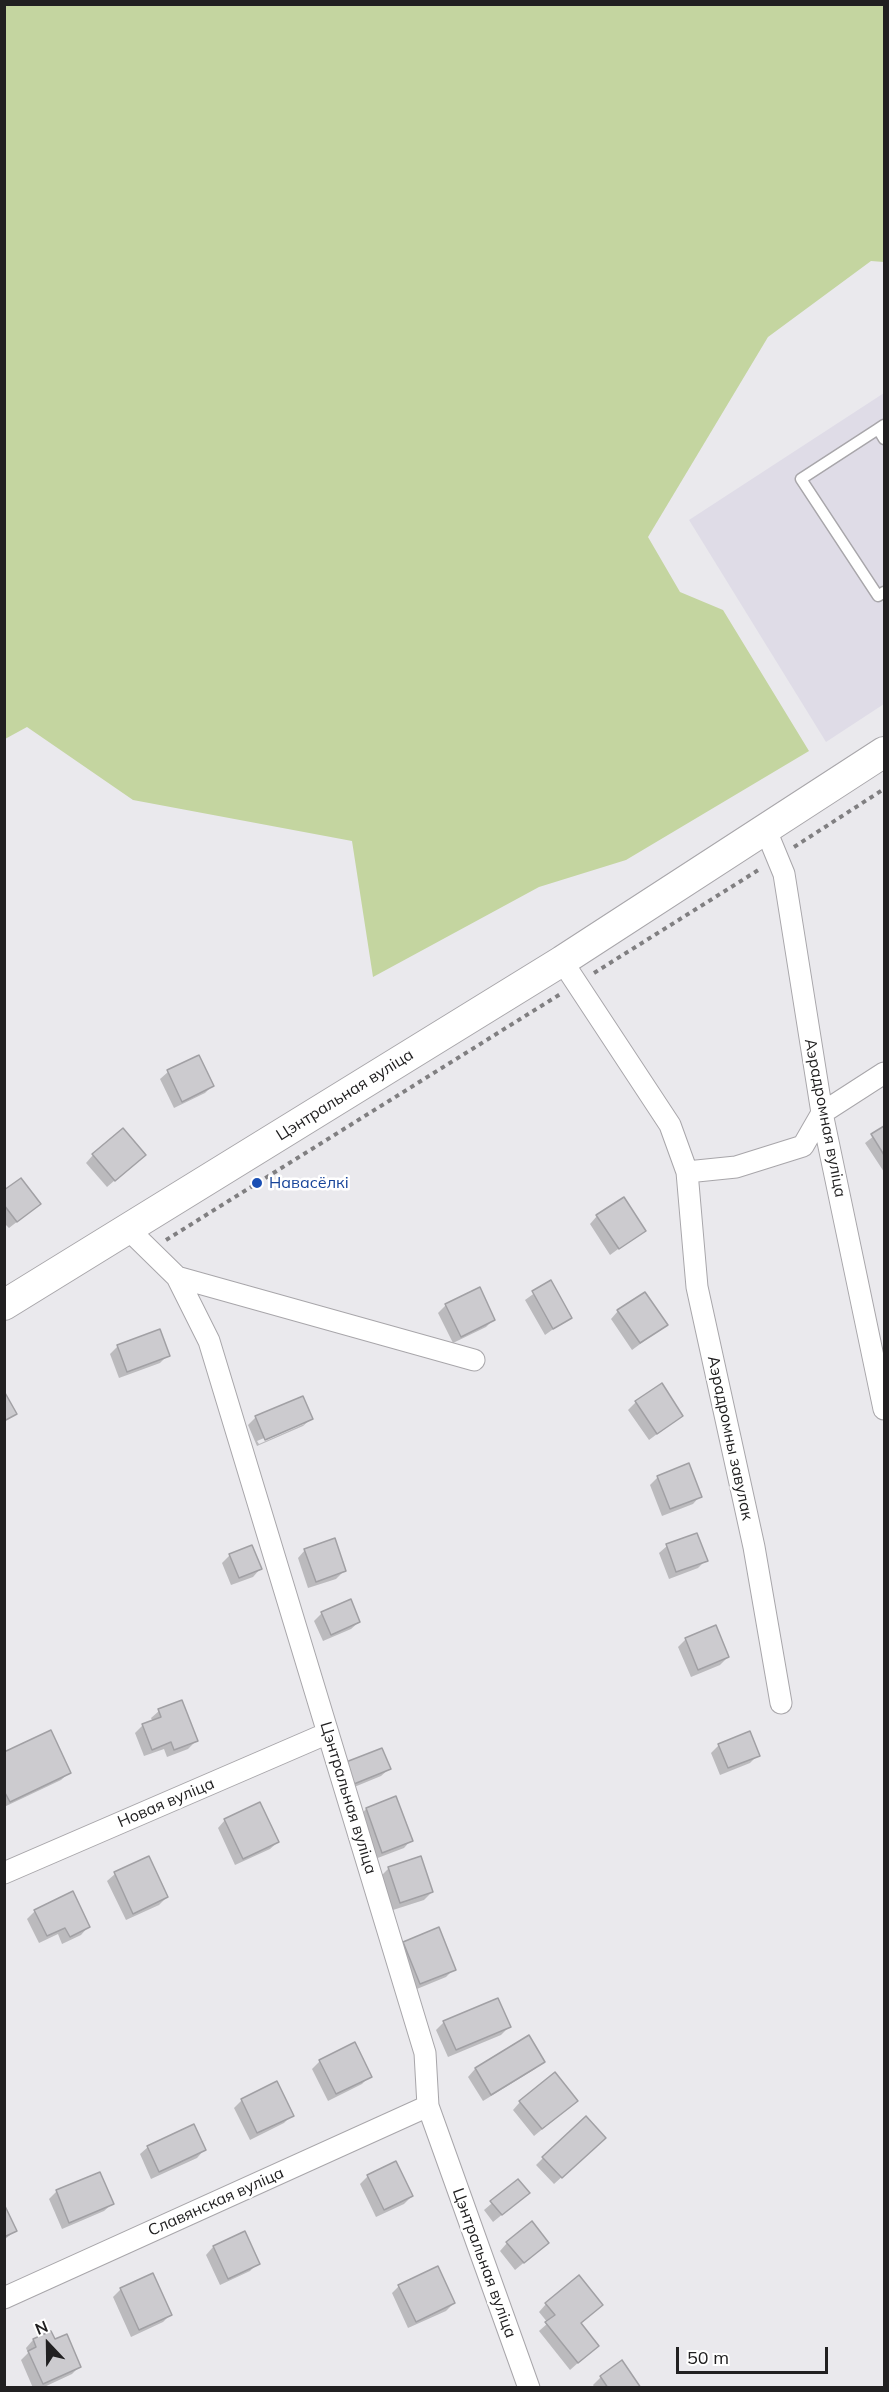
<!DOCTYPE html>
<meta charset="utf-8">
<style>
body{margin:0}
#map{position:relative;width:889px;height:2392px;overflow:hidden;background:#eae9ed;font-family:Mulish,sans-serif}
canvas{display:block}
.frame{position:absolute;inset:0;border:6px solid #212021;pointer-events:none}
.north{position:absolute;left:18px;top:2314px;width:60px;height:60px;-webkit-text-stroke:4px #fff;paint-order:stroke;rotate:338deg;font-size:16px;font-weight:700;line-height:24px;text-align:center;color:#212021}
.north::after{content:'';display:block;margin:auto;width:21px;height:27px;background:#212021;clip-path:polygon(50% 0,100% 100%,50% 72%,0 100%)}
.scale{position:absolute;left:676px;top:2347px;width:152px;height:27px;box-sizing:border-box;border:3px solid #212021;border-top:0;padding-left:8px;font-size:18px;line-height:21px;white-space:nowrap;color:#212021;-webkit-text-stroke:4px #fff;paint-order:stroke}
</style>
<div id="map">
<canvas width="889" height="2392"></canvas>
<div class="frame"></div>
<div class="north">N</div>
<div class="scale">50 m</div>
</div>
<script>
const ctx = document.querySelector('canvas').getContext('2d');
ctx.lineJoin = 'round';
function fillPath(path, color) { ctx.fillStyle = color; ctx.fill(path, 'evenodd'); }
const toPath = rows => new Path2D(rows.map(r => 'M' + r).join(''));
function trace(path, color, width, dash) { ctx.strokeStyle = color; ctx.lineWidth = width; ctx.lineCap = dash ? 'butt' : 'round'; ctx.setLineDash(dash || []); ctx.stroke(path); }
function write(font, color, halo, rows, align = 'center') {
  ctx.font = font + ' Mulish,sans-serif'; ctx.lineWidth = 5; ctx.setLineDash([]); ctx.textBaseline = 'middle'; ctx.strokeStyle = halo; ctx.fillStyle = color; for (const [text, x, y, turn = 0] of rows) {
    ctx.save(); ctx.translate(x, y); ctx.rotate((+turn || 0) * Math.PI / 180); ctx.textAlign = isNaN(turn) ? turn : align; if (halo) ctx.strokeText(text, 0, 0); ctx.fillText(text, 0, 0); ctx.restore();
  }
}
fillPath(toPath([
 [884,393,884,704,826,742,689,520]
]), '#dfdce7');
fillPath(toPath([
 [5,4,884,5,884,262,871,261,768,337,648,537,680,592,723,610,809,751,626,860,539,887,373,977,352,841,133,800,27,727,5,739]
]), '#c4d5a0');
fillPath(toPath([
 [198,1057,212,1086,205,1093,174,1108,160,1079,168,1072],
 [884,1128,884,1172,865,1143],
 [93,1155,136,1162,107,1187,86,1163],
 [4,1192,31,1211,9,1228,4,1223],
 [597,1216,644,1230,610,1255,590,1224],
 [550,1282,570,1317,545,1335,525,1300],
 [446,1305,494,1319,486,1327,453,1343,438,1313],
 [618,1311,666,1325,632,1350,611,1319],
 [118,1346,168,1355,160,1363,119,1378,110,1354],
 [636,1402,681,1416,649,1440,628,1410],
 [256,1417,311,1419,303,1426,257,1446,248,1425],
 [304,1421,304,1424,259,1444,257,1441],
 [658,1477,700,1496,693,1504,662,1516,650,1485],
 [667,1546,706,1560,698,1568,669,1579,659,1553],
 [305,1550,344,1571,336,1579,308,1588,298,1558],
 [230,1555,260,1569,253,1577,231,1585,222,1563],
 [322,1613,359,1622,351,1629,323,1641,314,1621],
 [686,1639,728,1657,720,1665,691,1677,678,1647],
 [159,1711,196,1741,188,1749,167,1757,164,1749,144,1756,135,1733,143,1725,153,1722,151,1718],
 [719,1745,758,1755,750,1763,720,1775,711,1753],
 [4,1753,69,1773,61,1780,4,1807],
 [347,1764,389,1769,381,1776,347,1790],
 [395,1798,411,1840,404,1848,375,1859,359,1817,366,1809],
 [225,1820,278,1842,270,1849,235,1865,218,1828],
 [389,1868,432,1892,424,1900,393,1910,381,1876],
 [115,1874,167,1897,159,1905,126,1920,107,1881],
 [35,1911,88,1927,81,1935,62,1944,58,1934,39,1943,27,1919],
 [403,1943,454,1969,446,1977,412,1991,396,1951],
 [444,2022,509,2027,501,2035,448,2057,436,2030],
 [528,2037,543,2061,535,2069,483,2101,468,2077,475,2069],
 [320,2061,370,2076,362,2084,328,2101,312,2069],
 [242,2100,292,2115,284,2123,250,2140,234,2108],
 [520,2102,568,2108,534,2136,513,2110],
 [596,2146,554,2184,536,2165,543,2158],
 [148,2147,204,2150,197,2158,151,2179,140,2154],
 [368,2176,412,2196,404,2204,376,2217,360,2184],
 [518,2181,520,2200,493,2222,484,2210],
 [57,2191,112,2204,104,2211,62,2229,49,2199],
 [4,2208,15,2231,4,2240],
 [244,2233,258,2263,250,2271,220,2285,206,2255,213,2247],
 [507,2243,539,2250,515,2270,500,2251],
 [399,2286,454,2303,446,2311,408,2328,392,2293],
 [121,2289,170,2315,163,2322,131,2337,113,2297],
 [546,2304,601,2305,579,2324,597,2346,570,2370,539,2331,548,2323,539,2312],
 [50,2333,54,2341,80,2366,72,2374,42,2388,33,2388,21,2360,28,2353,26,2348,33,2340],
 [621,2362,639,2388,595,2388,593,2385,601,2377]
]), '#0003');
const building = toPath([
 [199,1055,214,1086,182,1102,167,1070,199,1055],
 [884,1126,884,1155,871,1134,884,1126],
 [123,1128,146,1155,115,1181,92,1154,123,1128],
 [21,1178,41,1204,17,1222,4,1205,4,1190,21,1178],
 [624,1197,646,1231,619,1249,596,1215,624,1197],
 [551,1280,572,1318,553,1329,532,1291,551,1280],
 [480,1287,495,1320,461,1337,445,1304,480,1287],
 [645,1292,668,1325,640,1343,617,1310,645,1292],
 [160,1329,170,1356,127,1372,117,1345,160,1329],
 [662,1383,683,1416,657,1434,635,1401,662,1383],
 [4,1391,17,1414,4,1421,4,1391],
 [303,1396,313,1419,265,1440,255,1416,303,1396],
 [689,1463,702,1497,670,1509,657,1476,689,1463],
 [697,1533,708,1561,676,1572,666,1544,697,1533],
 [335,1538,346,1571,316,1582,304,1549,335,1538],
 [252,1545,262,1569,239,1578,229,1554,252,1545],
 [351,1599,360,1622,331,1635,321,1612,351,1599],
 [716,1625,729,1657,698,1670,685,1638,716,1625],
 [182,1700,198,1741,174,1750,171,1742,152,1750,142,1724,161,1717,158,1709,182,1700],
 [51,1730,71,1773,10,1802,4,1791,4,1752,51,1730],
 [750,1731,760,1756,728,1768,718,1744,750,1731],
 [382,1748,391,1769,354,1784,346,1762,382,1748],
 [396,1796,413,1841,382,1853,366,1808,396,1796],
 [260,1802,279,1842,243,1859,224,1819,260,1802],
 [149,1856,168,1897,133,1914,114,1872,149,1856],
 [421,1856,433,1892,400,1903,388,1867,421,1856],
 [73,1891,90,1927,70,1937,65,1928,47,1936,34,1910,73,1891],
 [439,1927,456,1970,420,1984,403,1942,439,1927],
 [498,1998,511,2027,456,2050,443,2021,498,1998],
 [529,2035,545,2062,491,2095,475,2068,529,2035],
 [355,2042,372,2077,336,2094,319,2060,355,2042],
 [555,2072,578,2101,542,2129,519,2101,555,2072],
 [277,2081,294,2116,257,2133,241,2099,277,2081],
 [586,2116,606,2138,562,2178,542,2157,586,2116],
 [194,2124,206,2150,159,2172,147,2146,194,2124],
 [396,2161,413,2196,384,2210,367,2175,396,2161],
 [100,2172,114,2204,69,2223,56,2190,100,2172],
 [518,2179,530,2193,502,2215,490,2201,518,2179],
 [4,2204,17,2231,4,2237,4,2204],
 [532,2221,549,2243,524,2263,506,2242,532,2221],
 [245,2231,260,2264,228,2279,213,2246,245,2231],
 [438,2266,455,2303,416,2322,398,2285,438,2266],
 [153,2273,172,2315,139,2330,120,2288,153,2273],
 [579,2275,603,2305,581,2323,599,2346,578,2363,545,2322,555,2315,545,2303,579,2275],
 [51,2331,55,2339,67,2334,81,2367,43,2384,28,2351,36,2347,33,2339,51,2331],
 [622,2360,641,2388,608,2388,600,2376,622,2360]
]);
fillPath(building, '#cccbcf');
trace(building, '#a1a0a4', 1.5);
const lane = toPath([
 [884,425,878,429,884,439],
 [878,429,801,479,878,596,884,592]
]);
const street = toPath([
 [765,828,784,874,822,1113,884,1409],
 [562,961,670,1125,687,1172,697,1287,754,1547,781,1703],
 [687,1172,736,1167,803,1146,822,1113,884,1073],
 [128,1229,177,1277,209,1341,425,2053,428,2106,529,2388],
 [177,1277,474,1360],
 [4,1873,328,1733],
 [4,2298,428,2106]
]);
const secondary = toPath([
 [4,1305,562,961,884,752]
]);
trace(lane, '#a8a6aa', 13);
trace(street, '#a8a6aa', 23);
trace(secondary, '#a8a6aa', 32);
trace(toPath([
 [794,847,884,789],
 [594,973,760,869],
 [166,1240,562,993]
]), '#807f81', 4, [4.5, 4.5]);
trace(lane, '#fff', 10);
trace(street, '#fff', 21);
trace(secondary, '#fff', 30);
for (const [x, y, r, color] of [
 [257,1183,6,"#1a4fb4"]
]) { const dot = new Path2D(); dot.arc(x, y, r, 0, 2 * Math.PI); ctx.fillStyle = color; ctx.fill(dot); trace(dot, '#fff', 2); }
write('16px', '#212021', '#fff', [
 ["Цэнтральная вуліца",345,1095,-32],
 ["Аэрадромная вуліца",825,1118,79],
 ["Аэрадромны завулак",730,1438,78],
 ["Цэнтральная вуліца",348,1798,73],
 ["Новая вуліца",166,1803,-23],
 ["Славянская вуліца",216,2202,-24],
 ["Цэнтральная вуліца",484,2263,70]
]);
write('16px', '#164399', '#fff', [
 ["Навасёлкі",269,1183]
], 'left');
</script>
